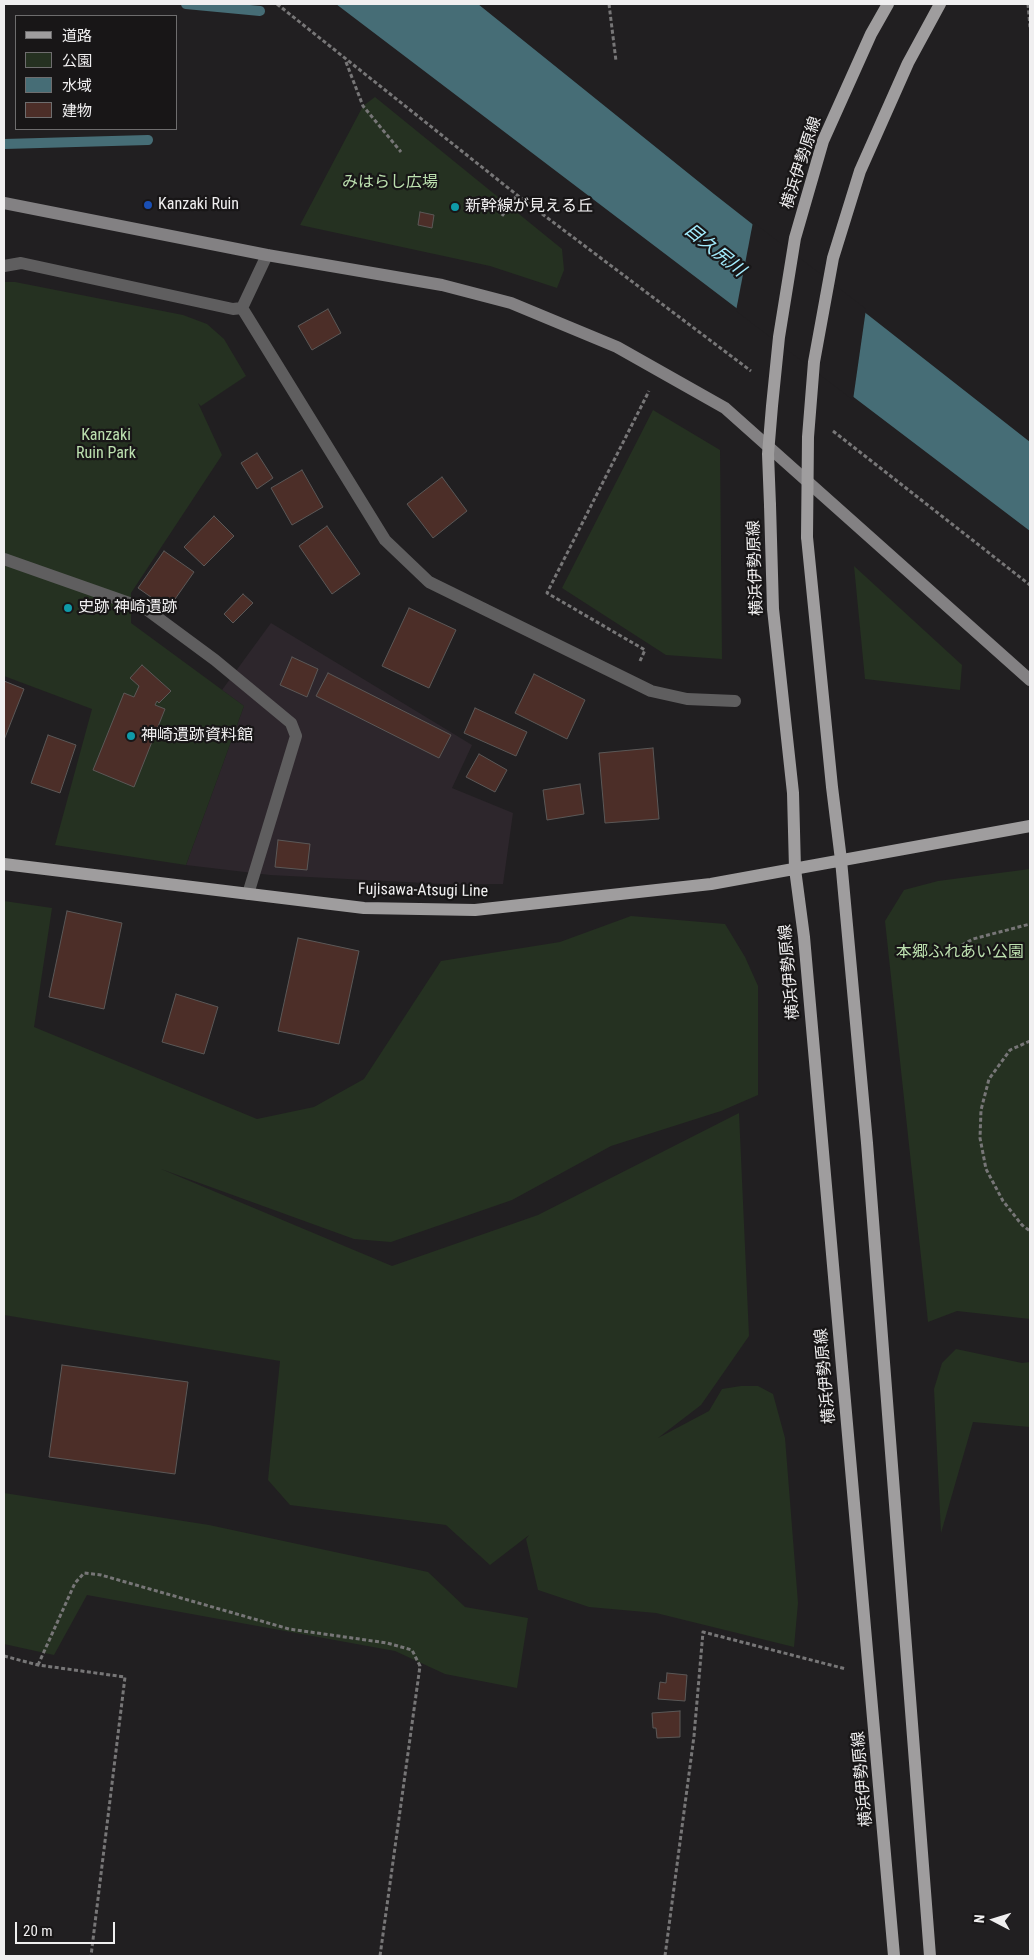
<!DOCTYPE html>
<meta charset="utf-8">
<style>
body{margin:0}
#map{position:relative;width:1034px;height:1960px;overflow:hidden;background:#211f21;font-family:"Roboto Condensed","Noto Sans JP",sans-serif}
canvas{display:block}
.frame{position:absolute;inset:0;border:5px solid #f0eff0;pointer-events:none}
.legend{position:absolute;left:15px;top:15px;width:162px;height:115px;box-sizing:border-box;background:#181617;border:1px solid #6e6d6e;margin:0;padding:6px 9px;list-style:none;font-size:15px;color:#f0eff0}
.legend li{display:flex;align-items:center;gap:10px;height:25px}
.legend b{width:25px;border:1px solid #6e6d6e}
.north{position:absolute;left:969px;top:1895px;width:50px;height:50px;-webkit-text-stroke:4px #181617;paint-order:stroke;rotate:275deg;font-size:14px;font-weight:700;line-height:20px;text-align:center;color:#f0eff0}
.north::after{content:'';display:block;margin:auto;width:18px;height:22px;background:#f0eff0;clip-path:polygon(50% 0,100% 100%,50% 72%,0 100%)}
.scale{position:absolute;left:15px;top:1922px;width:100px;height:22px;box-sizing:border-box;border:2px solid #f0eff0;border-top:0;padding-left:6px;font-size:15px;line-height:18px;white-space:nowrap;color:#f0eff0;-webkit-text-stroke:4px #181617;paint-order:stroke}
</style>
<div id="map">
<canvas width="1034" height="1960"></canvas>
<div class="frame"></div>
<ul class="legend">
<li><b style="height:6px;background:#9f9d9e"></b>道路</li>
<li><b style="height:14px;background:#253121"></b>公園</li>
<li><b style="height:14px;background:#466d76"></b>水域</li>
<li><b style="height:14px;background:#4c2e28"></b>建物</li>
</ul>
<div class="north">N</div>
<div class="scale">20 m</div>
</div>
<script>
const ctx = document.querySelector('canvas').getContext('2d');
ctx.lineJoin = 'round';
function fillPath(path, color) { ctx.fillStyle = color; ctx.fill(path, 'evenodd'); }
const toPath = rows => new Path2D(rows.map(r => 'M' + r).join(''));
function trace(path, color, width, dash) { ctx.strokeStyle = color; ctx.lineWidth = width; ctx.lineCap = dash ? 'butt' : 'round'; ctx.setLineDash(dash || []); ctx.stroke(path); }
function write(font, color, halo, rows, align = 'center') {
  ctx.font = font + ' "Roboto Condensed","Noto Sans JP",sans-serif'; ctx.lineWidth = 4.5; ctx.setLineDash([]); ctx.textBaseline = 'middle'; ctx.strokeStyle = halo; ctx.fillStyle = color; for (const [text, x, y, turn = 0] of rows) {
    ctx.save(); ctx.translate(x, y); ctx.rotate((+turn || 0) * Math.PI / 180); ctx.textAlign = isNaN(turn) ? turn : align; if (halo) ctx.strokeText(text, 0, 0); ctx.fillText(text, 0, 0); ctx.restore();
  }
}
fillPath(toPath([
 [271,623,472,745,452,788,513,813,503,884,444,884,270,875,186,865,244,706,222,690]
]), '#2d262c');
fillPath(toPath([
 [375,97,562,249,564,270,557,288,490,266,300,225,363,106],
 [4,282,15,282,183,315,207,324,224,339,246,376,201,406,198,403,222,455,131,593,131,623,244,706,186,865,55,845,92,709,4,676],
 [653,410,720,450,722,659,666,655,562,588],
 [854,566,962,665,960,690,865,679],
 [1030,869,1030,1319,957,1311,928,1322,885,921,904,890,938,881],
 [4,901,52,908,34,1027,257,1119,314,1107,364,1079,441,961,560,942,631,916,725,924,745,957,758,986,758,1095,721,1111,611,1146,512,1200,391,1242,354,1239,161,1169,392,1266,538,1215,739,1113,749,1336,701,1405,658,1438,709,1411,722,1389,741,1386,758,1386,773,1394,785,1438,798,1603,794,1647,656,1613,589,1607,538,1590,526,1539,529,1535,490,1565,446,1525,290,1505,268,1480,280,1361,4,1315],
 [956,1349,1022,1363,1030,1362,1030,1427,973,1422,941,1533,934,1389,942,1363],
 [4,1493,209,1525,428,1572,465,1607,528,1618,517,1688,445,1674,395,1651,87,1595,54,1655,4,1644]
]), '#253121');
fillPath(toPath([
 [336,4,478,4,714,194,1030,442,1030,531]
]), '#466d76');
fillPath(toPath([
 [753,222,866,309,853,400,736,311]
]), '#211f21');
trace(toPath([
 [186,4,260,11],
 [4,144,148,140]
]), '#466d76', 10);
const building = toPath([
 [420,212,434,215,432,228,418,225,420,212],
 [328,309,341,333,312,350,298,326,328,309],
 [257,453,273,478,257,489,241,463,257,453],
 [302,470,323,507,292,525,271,488,302,470],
 [442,477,467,511,433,538,407,504,442,477],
 [214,516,234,536,204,566,184,547,214,516],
 [327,526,360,574,332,594,299,546,327,526],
 [164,551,194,572,168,609,138,588,164,551],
 [243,594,253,603,233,623,224,614,243,594],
 [409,608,456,630,429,688,382,666,409,608],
 [292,657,318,669,307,697,280,685,292,657],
 [142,665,171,691,159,703,157,701,155,705,165,709,134,787,93,770,124,693,134,697,139,686,130,678,142,665],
 [328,673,451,735,439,758,316,696,328,673],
 [534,674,585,700,567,739,515,713,534,674],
 [4,681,24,689,4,740,4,681],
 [475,708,527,732,516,756,464,733,475,708],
 [48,735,76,745,60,793,31,783,48,735],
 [653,748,659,819,605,823,599,753,653,748],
 [479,754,507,770,495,792,466,777,479,754],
 [580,784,584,814,547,820,543,790,580,784],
 [278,840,310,844,307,870,275,867,278,840],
 [67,911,122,923,104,1009,49,997,67,911],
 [298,938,359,951,339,1044,278,1031,298,938],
 [176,994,218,1007,204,1054,162,1042,176,994],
 [62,1365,188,1382,175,1474,49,1457,62,1365],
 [667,1673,687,1675,685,1701,658,1699,660,1682,666,1683,667,1673],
 [680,1711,680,1737,657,1738,656,1728,653,1728,652,1713,680,1711]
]);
fillPath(building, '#4c2e28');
trace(building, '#5b5857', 1);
trace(toPath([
 [277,4,517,195,751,371],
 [609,4,616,61],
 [1028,4,1030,27],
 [346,62,363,106,401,152],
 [502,216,517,195],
 [833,431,1030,585],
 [640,661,645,650,547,593,649,391],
 [962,945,973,939,1030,924],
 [1030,1041,1010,1050,989,1079,981,1110,980,1138,986,1169,1003,1201,1022,1225,1030,1231],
 [4,1656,38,1665,125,1677,91,1956],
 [38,1665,75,1583,84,1573,101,1575,289,1629,387,1643,412,1650,420,1666,380,1956],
 [665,1956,694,1736,703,1632,846,1669]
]), '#777677', 3, [4, 2.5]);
trace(toPath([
 [267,255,242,308,385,540,429,582,651,691,687,699,735,701],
 [4,266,21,263,233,309,242,308],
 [4,559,146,609,215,660,291,723,296,736,248,894]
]), '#5f5e5f', 12);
trace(toPath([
 [4,203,267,255,442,285,511,303,617,347,725,408,1030,680]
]), '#838183', 12);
trace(toPath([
 [770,505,773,609,793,793,795,869,804,937,894,1956],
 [807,537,832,787,841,860,867,1143,930,1956],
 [4,864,364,908,475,910,711,884,1030,826]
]), '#9f9d9e', 12);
trace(toPath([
 [770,505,768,454,772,406,779,337,795,238,823,141,871,34,888,4],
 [807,537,808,437,814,362,833,258,860,171,908,63,940,4]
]), '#9f9d9e', 12);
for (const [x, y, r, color] of [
 [148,205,5,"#1a4fb4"],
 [455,207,5,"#0f9aa8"],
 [68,608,5,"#0f9aa8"],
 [131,736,5,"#0f9aa8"]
]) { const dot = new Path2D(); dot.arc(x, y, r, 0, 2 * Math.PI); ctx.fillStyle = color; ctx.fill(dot); trace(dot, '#181617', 2); }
write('16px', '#f0eff0', '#181617', [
 ["横浜伊勢原線",802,163,-72],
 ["横浜伊勢原線",756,568,-92],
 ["Fujisawa-Atsugi Line",423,891,1],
 ["横浜伊勢原線",790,972,-95],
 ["横浜伊勢原線",826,1376,-95],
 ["横浜伊勢原線",863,1779,-95]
]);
write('16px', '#bce0af', '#181617', [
 ["みはらし広場",390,183],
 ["Kanzaki",106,436],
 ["Ruin Park",106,454],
 ["本郷ふれあい公園",960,953]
]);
write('16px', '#f0eff0', '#181617', [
 ["Kanzaki Ruin",158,205],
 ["新幹線が見える丘",465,207],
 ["史跡 神崎遺跡",78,608],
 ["神崎遺跡資料館",141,736]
], 'left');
write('italic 18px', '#a3ecfd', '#181617', [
 ["目久尻川",714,251,39]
]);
</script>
